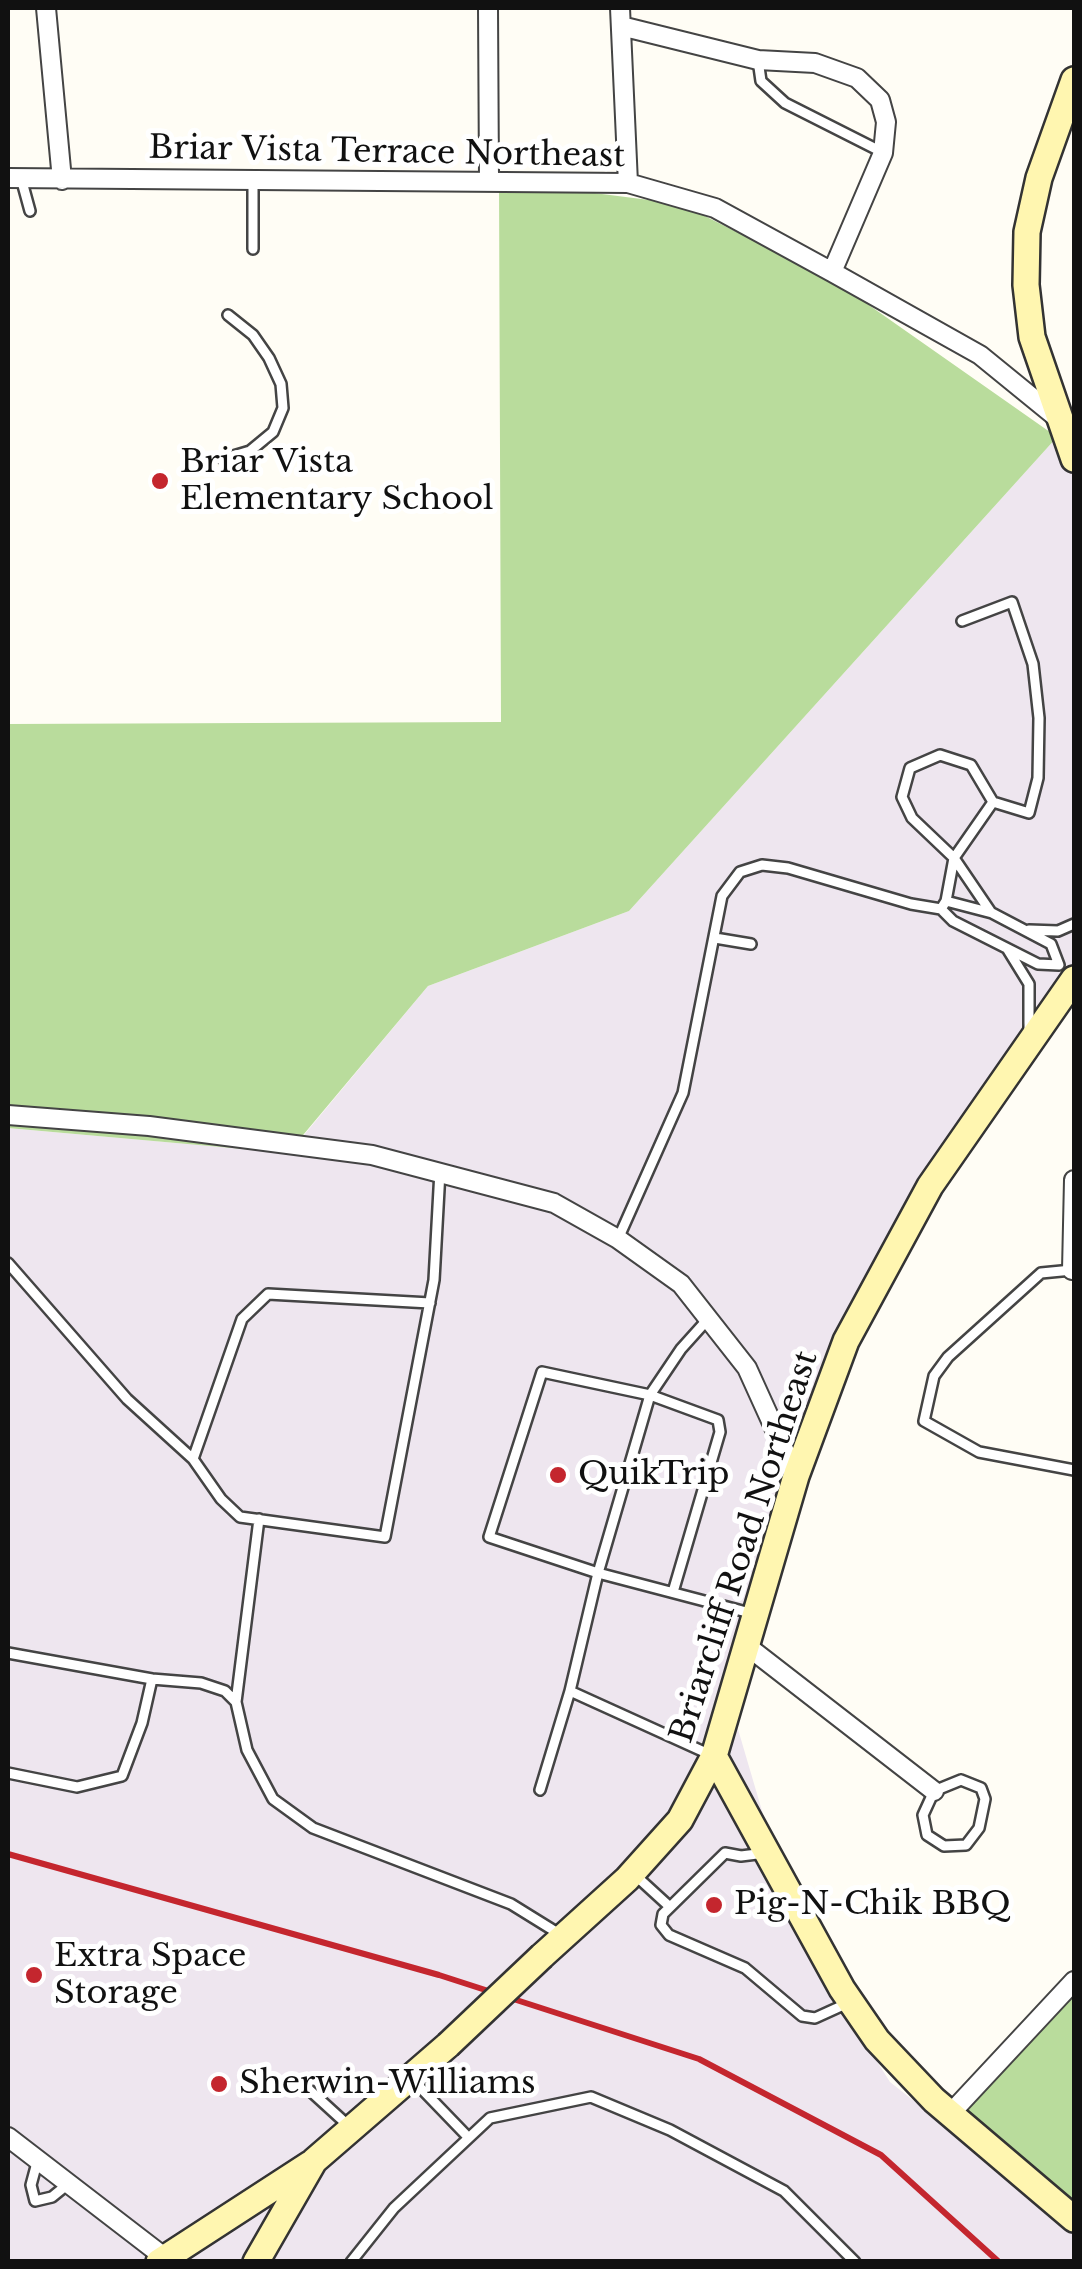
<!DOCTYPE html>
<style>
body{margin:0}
#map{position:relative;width:1082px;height:2269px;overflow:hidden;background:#fffdf5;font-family:"Libre Baskerville",serif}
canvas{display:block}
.frame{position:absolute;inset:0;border:10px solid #111;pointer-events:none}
</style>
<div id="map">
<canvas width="1082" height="2269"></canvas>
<div class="frame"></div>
</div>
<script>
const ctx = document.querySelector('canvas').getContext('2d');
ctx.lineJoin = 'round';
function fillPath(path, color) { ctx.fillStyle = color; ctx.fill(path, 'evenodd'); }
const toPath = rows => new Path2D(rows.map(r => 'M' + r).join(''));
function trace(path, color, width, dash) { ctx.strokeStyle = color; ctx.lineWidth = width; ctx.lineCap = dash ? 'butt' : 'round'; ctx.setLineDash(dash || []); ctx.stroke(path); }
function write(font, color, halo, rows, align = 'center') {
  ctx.font = font + ' "Libre Baskerville",serif'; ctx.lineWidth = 10; ctx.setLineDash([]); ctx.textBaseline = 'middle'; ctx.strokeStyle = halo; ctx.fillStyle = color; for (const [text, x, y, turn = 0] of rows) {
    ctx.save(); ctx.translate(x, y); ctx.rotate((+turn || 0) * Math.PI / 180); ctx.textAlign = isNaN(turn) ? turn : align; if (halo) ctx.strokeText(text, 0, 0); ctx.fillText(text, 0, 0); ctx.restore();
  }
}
fillPath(toPath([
 [1057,437,1074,472,1074,979,850,1319,735,1719,800,1940,890,2082,1074,2228,1074,2261,8,2262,8,1128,289,1153,428,986,629,911]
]), '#eee6ef');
fillPath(toPath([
 [499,181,681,204,836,282,1057,437,629,911,428,986,288,1153,8,1128,8,724,501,722],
 [1074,1986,1074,2228,940,2119]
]), '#b9dc9c');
const lane = toPath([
 [758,60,761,81,785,103,882,152],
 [21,178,30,211],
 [253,180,253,249],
 [223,459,250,451,273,432,283,408,281,384,269,358,253,335,228,315],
 [962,621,1012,602,1033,664,1039,718,1038,778,1029,813,993,802,971,765,940,755,910,768,902,797,912,818,954,858,990,911],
 [946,901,954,858,993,802],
 [1029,930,1058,931,1074,924],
 [715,938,751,944],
 [1008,950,1029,984,1029,1033],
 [618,1239,683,1093,722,896,740,872,762,865,788,868,911,904,941,909,946,901,992,913,1051,944,1059,965,1038,964,953,921,941,909],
 [8,1263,127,1399,193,1459,221,1499,240,1517,385,1537,434,1280,440,1171],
 [1072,1270,1041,1273,948,1357,934,1376,924,1421,979,1452,1074,1470],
 [708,1319,681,1349,650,1395,598,1573,754,1614],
 [193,1459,242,1319,268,1294,430,1303],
 [259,1519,236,1702,247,1750,273,1799,313,1828,511,1904,561,1935],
 [8,1653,152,1679],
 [570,1691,598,1573,489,1537,542,1372,650,1395,718,1420,720,1432,673,1592],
 [8,1773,77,1787,122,1776,142,1723,152,1679,201,1683,225,1691,236,1702],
 [961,1780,981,1788,985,1799,979,1828,966,1845,944,1846,927,1835,923,1815,934,1791,961,1780],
 [540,1790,570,1691,711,1755],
 [765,1853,741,1856,725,1853,663,1914,661,1925,669,1935,745,1968,802,2016,815,2018,848,2003],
 [635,1875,670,1907],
 [413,2080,467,2136],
 [305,2086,351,2128],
 [38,2159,31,2185,35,2201,52,2197,68,2184],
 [351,2262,394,2208,490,2118,591,2097,670,2130,784,2191,855,2262]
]);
const street = toPath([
 [46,8,62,180],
 [488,8,489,180],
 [620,8,628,183],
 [621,26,758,60,815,63,857,78,880,100,886,122,883,153,832,272],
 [8,178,628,183,715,208,832,272,980,355,1061,421],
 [8,1115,149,1126,372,1155,554,1203,618,1239,681,1284,747,1368,796,1476],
 [1072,1270,1074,1180],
 [747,1646,934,1791],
 [950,2114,1074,1981],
 [8,2137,164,2257]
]);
const secondary = toPath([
 [1074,80,1039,178,1027,232,1026,285,1032,337,1074,459],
 [714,1756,842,1989,877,2040,934,2100,1074,2219],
 [542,1956,627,1879,680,1820,714,1756,796,1476,846,1341,930,1186,1074,979],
 [159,2262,310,2164],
 [256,2262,314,2161,448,2045]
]);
trace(lane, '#444', 14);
trace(street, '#444', 22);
trace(secondary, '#333', 30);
trace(lane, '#fff', 9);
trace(street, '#fff', 18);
trace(secondary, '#fff6b0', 25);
trace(toPath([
 [8,1854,439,1975,699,2059,881,2155,999,2262]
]), '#c4262e', 6);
const secondaryBridge = toPath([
 [448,2045,542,1956]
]);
trace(secondaryBridge, '#333', 30, []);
trace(secondaryBridge, '#fff6b0', 25);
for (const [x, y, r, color] of [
 [160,481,10,"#c4262e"],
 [558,1475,10,"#c4262e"],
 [714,1905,10,"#c4262e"],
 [34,1975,10,"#c4262e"],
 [219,2084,10,"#c4262e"]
]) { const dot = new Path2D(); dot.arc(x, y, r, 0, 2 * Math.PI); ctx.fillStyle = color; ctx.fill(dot); trace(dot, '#fff', 4); }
write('32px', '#111', '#fff', [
 ["Briar Vista Terrace Northeast",387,153,1],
 ["Briarcliff Road Northeast",745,1547,-72]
]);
write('32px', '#111', '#fff', [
 ["Briar Vista",180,463],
 ["Elementary School",180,500],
 ["QuikTrip",578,1475],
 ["Pig-N-Chik BBQ",734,1905],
 ["Extra Space",54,1957],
 ["Storage",54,1994],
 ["Sherwin-Williams",239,2084]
], 'left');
</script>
